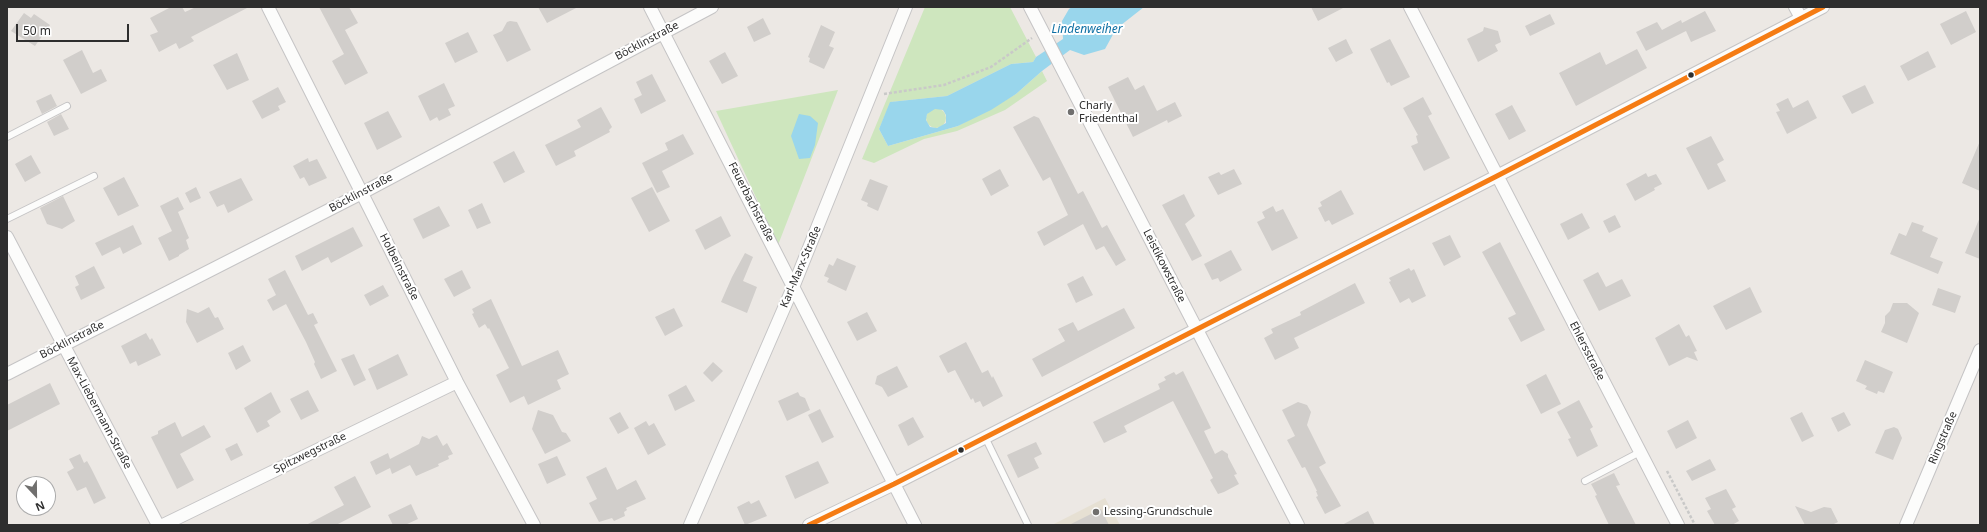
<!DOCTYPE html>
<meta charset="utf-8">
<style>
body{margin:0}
#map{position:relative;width:1987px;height:532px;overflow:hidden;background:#ece8e4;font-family:"Noto Sans",sans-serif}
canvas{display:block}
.frame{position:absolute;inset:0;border:8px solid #2e2e2e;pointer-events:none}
.north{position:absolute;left:16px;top:476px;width:40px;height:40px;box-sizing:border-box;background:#fff;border:1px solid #ababab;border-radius:50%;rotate:158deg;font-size:11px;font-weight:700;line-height:16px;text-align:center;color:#2e2e2e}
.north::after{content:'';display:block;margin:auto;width:14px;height:18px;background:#706f6e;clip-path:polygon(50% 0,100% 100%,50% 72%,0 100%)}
.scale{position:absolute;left:16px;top:24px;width:113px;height:18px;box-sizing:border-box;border:2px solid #2e2e2e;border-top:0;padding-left:5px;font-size:12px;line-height:14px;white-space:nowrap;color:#2e2e2e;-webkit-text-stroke:3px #fff;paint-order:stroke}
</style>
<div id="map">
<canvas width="1987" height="532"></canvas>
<div class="frame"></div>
<div class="north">N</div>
<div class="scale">50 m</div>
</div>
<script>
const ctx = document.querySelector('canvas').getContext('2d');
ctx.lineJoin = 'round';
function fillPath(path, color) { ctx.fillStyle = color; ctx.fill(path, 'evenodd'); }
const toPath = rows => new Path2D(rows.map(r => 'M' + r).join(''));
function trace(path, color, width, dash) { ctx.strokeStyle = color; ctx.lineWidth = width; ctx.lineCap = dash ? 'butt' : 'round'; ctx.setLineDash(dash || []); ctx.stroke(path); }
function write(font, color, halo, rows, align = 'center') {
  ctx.font = font + ' "Noto Sans",sans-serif'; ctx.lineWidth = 4; ctx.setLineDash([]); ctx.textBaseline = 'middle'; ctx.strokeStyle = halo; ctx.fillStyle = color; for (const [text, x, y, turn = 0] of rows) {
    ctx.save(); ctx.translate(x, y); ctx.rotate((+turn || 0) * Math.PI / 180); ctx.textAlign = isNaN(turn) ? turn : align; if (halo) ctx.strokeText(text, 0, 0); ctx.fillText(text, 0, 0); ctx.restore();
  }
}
fillPath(toPath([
 [1105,498,1120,525,1052,525]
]), '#e6e0d3');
fillPath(toPath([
 [925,7,1010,7,1036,57,1033,62,1011,64,947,96,891,102,879,129,888,146,958,126,1016,94,1042,71,1047,81,1005,110,957,131,924,139,874,163,862,159],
 [838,90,778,245,716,111],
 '926 118a10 10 0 1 1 20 0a10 10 0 1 1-20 0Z'
]), '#cee6be');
fillPath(toPath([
 [1072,7,1144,7,1116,29,1105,49,1084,55,1070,50,1042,71,1016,94,991,110,958,126,888,146,879,129,890,102,947,96,1011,64,1033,62,1036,57,1063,39,1062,21,1069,9],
 [935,109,943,110,946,115,946,123,937,128,930,127,926,120,927,114],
 [799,114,810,116,818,123,815,145,810,158,799,159,791,136]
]), '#99d6ec');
fillPath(toPath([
 [171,7,182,7,185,12,196,7,249,7,191,37,194,41,179,49,176,43,159,52,150,35,158,32,150,18],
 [319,7,349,7,358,23,345,30,368,73,345,85,332,61,344,54],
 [538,7,578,7,547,23],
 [1311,7,1345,7,1318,21],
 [1705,11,1716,31,1691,42,1686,31,1646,51,1636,32,1657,22,1662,30,1681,20,1682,23],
 [1966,11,1976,32,1951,45,1940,24],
 [24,13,31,18,34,14,50,25,35,46,11,31],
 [1550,14,1555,24,1530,36,1525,26],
 [763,18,771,34,754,42,747,27],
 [510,21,517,22,531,50,507,62,493,35,502,31,507,22],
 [821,25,835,32,829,46,834,48,824,69,809,62,810,58,808,57],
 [1484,27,1498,31,1501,42,1495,45,1498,51,1478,62,1467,39,1483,31],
 [468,32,478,52,455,63,445,43],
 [1346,39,1353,53,1336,62,1328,48],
 [1390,39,1410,77,1391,86,1389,82,1387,83,1370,49],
 [1637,49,1647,68,1576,106,1559,73,1600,52,1606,65],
 [82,50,93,73,101,69,107,81,81,94,63,60],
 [1928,51,1936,67,1908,81,1900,66],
 [725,52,738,76,722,84,709,61],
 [237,53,249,80,227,90,213,65],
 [652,74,666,101,641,114,634,99,642,95,636,82],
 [1128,77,1135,90,1144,85,1157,111,1175,102,1182,116,1168,123,1167,120,1133,137,1108,87],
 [444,83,455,106,448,109,451,115,439,121,437,117,430,121,418,96],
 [1865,85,1874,103,1852,114,1842,96],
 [278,87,286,102,278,106,280,110,262,119,252,101],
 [51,94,57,106,42,114,36,101],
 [1423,97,1432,114,1428,116,1450,158,1424,171,1411,146,1418,143,1416,136,1418,135,1403,108],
 [1788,98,1793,108,1808,100,1817,118,1787,134,1776,112,1780,111,1776,104],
 [1512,105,1526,131,1509,140,1495,114],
 [601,107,612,127,609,130,610,132,574,151,576,156,556,166,545,145,581,127,577,120],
 [388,111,402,137,377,150,364,123],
 [61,114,69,129,54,136,47,122],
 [1034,116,1039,118,1078,194,1083,191,1102,228,1107,225,1126,260,1116,266,1104,246,1096,250,1083,224,1044,246,1037,232,1068,215,1050,177,1043,181,1013,127],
 [683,134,694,154,662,171,670,187,657,193,642,163,668,150,665,143],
 [1711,136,1724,160,1717,164,1726,181,1708,190,1686,148],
 [1980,141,1980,191,1962,183],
 [514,151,525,172,504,183,493,162],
 [31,155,41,173,25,182,15,164],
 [308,158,309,162,317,159,327,178,309,186,304,177,300,179,293,166],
 [1000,169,1009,186,991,196,982,179],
 [1234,169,1242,184,1218,195,1208,177,1219,172,1221,175],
 [1646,173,1648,177,1656,174,1662,184,1654,188,1655,190,1635,201,1626,184],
 [124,177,139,206,118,216,103,188],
 [241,178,253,200,228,213,224,204,217,207,209,192],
 [870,179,888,186,878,211,867,206,868,203,861,200],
 [196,187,201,198,190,203,185,193],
 [652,187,670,221,649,232,631,198],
 [1341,190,1354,214,1332,225,1329,220,1325,222,1318,208,1322,206,1320,202],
 [1184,194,1195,216,1185,224,1202,256,1192,261,1162,205],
 [63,196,75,221,62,229,47,224,40,208],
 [178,197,184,209,178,212,189,238,186,240,189,249,179,255,179,256,169,261,158,238,172,231,160,206],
 [482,203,491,223,477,229,468,210],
 [439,206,450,226,423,239,413,219],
 [1273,206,1276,212,1283,209,1298,238,1272,251,1257,222,1265,218,1262,212],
 [1582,213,1590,228,1568,240,1560,224],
 [1615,215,1621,227,1609,233,1603,221],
 [721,216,731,236,705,250,695,230],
 [1980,217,1980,259,1965,253],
 [1912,222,1924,226,1922,231,1938,238,1930,257,1943,262,1938,274,1890,254,1899,233,1906,236],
 [133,225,142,244,123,254,120,247,102,256,95,243],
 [353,227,363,246,331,263,328,257,302,271,295,256],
 [1450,235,1461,257,1444,266,1432,243],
 [1500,242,1545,330,1521,342,1508,318,1516,314,1482,252],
 [1231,250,1242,270,1220,282,1218,278,1212,280,1204,264],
 [745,253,753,257,743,281,757,287,747,313,721,302,732,277],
 [837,258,856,266,846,291,827,282,829,278,824,276,829,264,833,266],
 [94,266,105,288,81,300,75,287,79,285,75,276],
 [1409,268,1411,271,1414,269,1426,296,1412,303,1409,298,1400,303,1389,282,1391,281,1389,278],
 [285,270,308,315,313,313,318,323,314,325,337,371,321,379,314,364,315,362,306,342,286,304,273,311,267,300,276,295,268,279],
 [462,270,471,288,454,297,444,279],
 [1598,272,1606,287,1622,279,1631,296,1599,311,1583,280],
 [1083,276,1093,295,1076,303,1067,284],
 [1355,283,1365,303,1294,338,1299,348,1275,360,1264,338,1273,333,1271,329,1301,315,1300,312],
 [383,285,389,296,370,306,364,295],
 [1750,287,1762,312,1726,330,1713,306],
 [1938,288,1961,296,1955,313,1932,305],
 [491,299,522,366,558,350,569,374,557,380,561,389,528,405,524,396,510,403,496,375,509,368,489,328,488,329,485,324,479,328,472,314,474,313,472,309],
 [1893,303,1907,303,1919,313,1907,343,1881,332,1885,323,1885,316,1890,311],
 [209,307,215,318,218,317,224,329,197,343,186,322,187,309,198,313],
 [674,308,683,326,665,336,655,317],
 [1124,308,1135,328,1042,377,1032,359,1065,341,1058,329,1073,322,1078,331],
 [867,312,877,331,857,341,847,322],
 [1679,324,1686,337,1689,335,1697,351,1694,352,1698,361,1687,357,1669,366,1655,338],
 [146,333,150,340,152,338,161,355,138,366,136,361,130,364,121,346],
 [966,342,982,373,988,370,992,378,993,376,1003,396,983,407,980,401,975,403,973,398,971,400,955,370,948,373,939,356],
 [243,345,251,361,236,370,228,353],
 [354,354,366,380,354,386,341,359],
 [398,354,408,375,377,390,368,369],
 [1865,360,1893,372,1884,393,1878,391,1877,394,1865,389,1867,386,1856,381],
 [713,362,723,371,712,382,703,373],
 [897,366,908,387,888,397,882,387,875,384,877,376],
 [1183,371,1211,428,1204,431,1215,454,1222,450,1228,454,1228,457,1237,474,1234,475,1239,484,1224,492,1218,494,1210,480,1213,478,1173,401,1124,426,1127,432,1104,443,1093,422,1160,389,1158,384,1166,380,1164,377,1174,372,1176,375],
 [1546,374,1561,404,1541,414,1526,385],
 [50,383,60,404,7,431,7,405],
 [686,385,695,401,675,411,668,395],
 [308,390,319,411,301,420,290,399],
 [271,392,281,412,267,421,270,426,257,433,244,408],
 [798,392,800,396,805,398,810,410,787,421,778,401],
 [1579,400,1593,427,1590,429,1598,446,1577,457,1568,439,1571,438,1557,412],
 [1298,402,1307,405,1311,412,1307,425,1326,463,1319,467,1341,506,1325,514,1316,497,1318,496,1316,491,1317,491,1305,467,1302,468,1287,440,1295,436,1282,410],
 [820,409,834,437,822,443,808,415],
 [538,410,553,415,562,432,566,433,571,441,545,454,532,429],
 [620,412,629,428,618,434,609,418],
 [1802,412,1814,436,1802,442,1790,418],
 [1844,412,1851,425,1838,432,1831,418],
 [913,417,924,437,908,446,898,425],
 [1688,420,1697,438,1676,449,1667,431],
 [646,421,649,426,654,423,666,445,648,455,634,428],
 [175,422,182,437,204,425,211,437,180,454,194,480,177,489,151,437,158,434,158,431],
 [1894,427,1898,429,1902,438,1893,460,1875,453,1885,430],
 [437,435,443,446,447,443,453,454,448,456,449,459,438,464,439,466,416,476,410,465,392,474,390,468,376,475,370,462,388,453,390,459,419,444,422,436,429,439],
 [1036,442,1042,454,1034,458,1039,468,1018,478,1007,455],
 [237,443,243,455,231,461,225,449],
 [80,454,84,463,87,461,91,468,106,498,94,504,86,487,77,491,67,472,74,468,69,459],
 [557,456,566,475,547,484,538,464],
 [1710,459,1716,470,1692,481,1686,471],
 [818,461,829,483,795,499,785,476],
 [606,467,617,490,636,480,646,499,626,508,627,510,624,512,625,516,614,521,612,518,599,522,589,503,597,499,586,477],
 [1614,473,1620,485,1616,486,1636,525,1609,525,1595,496,1597,495,1591,484],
 [355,476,371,507,336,525,306,525,344,505,334,487],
 [1726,489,1736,507,1732,509,1739,521,1732,525,1715,525,1707,511,1711,509,1705,498],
 [759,500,767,516,745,525,737,507,749,501,751,504],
 [411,504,418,519,405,525,393,525,388,515],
 [1795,506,1811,512,1824,507,1831,508,1838,522,1832,525,1805,525],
 [1101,509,1109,525,1069,525],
 [1368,511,1375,525,1342,525]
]), '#d1cecb');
const lane = toPath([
 [7,137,67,106],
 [7,219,94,176],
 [985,437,1028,525],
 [1585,481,1640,452]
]);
const street = toPath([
 [268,7,457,382,534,525],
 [650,7,915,525],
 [1030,7,1298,525],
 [1410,7,1678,525],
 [1795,7,1801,18],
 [7,237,158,525],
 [7,374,362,193,712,7],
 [163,525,457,382],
 [690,525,794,285,906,7],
 [809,525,894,484,1497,176,1823,7],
 [1906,525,1980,350]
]);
trace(lane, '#c5c4c5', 8);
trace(street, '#c5c4c5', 14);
trace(toPath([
 [884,94,944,85,991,67,1032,38],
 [1667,471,1695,525]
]), '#c9c9c8', 2.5, [3, 2]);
trace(lane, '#fcfcfb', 6);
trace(street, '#fcfcfb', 12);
trace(toPath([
 [809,525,894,484,1497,176,1823,7]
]), '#f57c14', 5);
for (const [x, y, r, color] of [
 [1691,75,3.5,"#2e2e2e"],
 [1071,112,4,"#706f6e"],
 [961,450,3.5,"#2e2e2e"],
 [1096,512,4,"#706f6e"]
]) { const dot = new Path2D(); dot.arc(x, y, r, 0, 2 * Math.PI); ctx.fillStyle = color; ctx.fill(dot); trace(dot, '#fff', 1.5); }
write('11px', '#2e2e2e', '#fff', [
 ["Böcklinstraße",647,41,-28],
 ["Böcklinstraße",361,193,-28],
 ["Feuerbachstraße",751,202,63],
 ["Leistikowstraße",1164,266,63],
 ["Holbeinstraße",399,267,63],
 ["Karl-Marx-Straße",801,267,-67],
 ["Böcklinstraße",72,340,-27],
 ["Ehlersstraße",1587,351,63],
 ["Max-Liebermann-Straße",99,413,62],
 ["Ringstraße",1943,438,-67],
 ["Spitzwegstraße",310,453,-26]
]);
write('11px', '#2e2e2e', '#fff', [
 ["Charly",1079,106],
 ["Friedenthal",1079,119],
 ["Lessing-Grundschule",1104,512]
], 'left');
write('italic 12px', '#0d6fa3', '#fff', [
 ["Lindenweiher",1087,30]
]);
</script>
